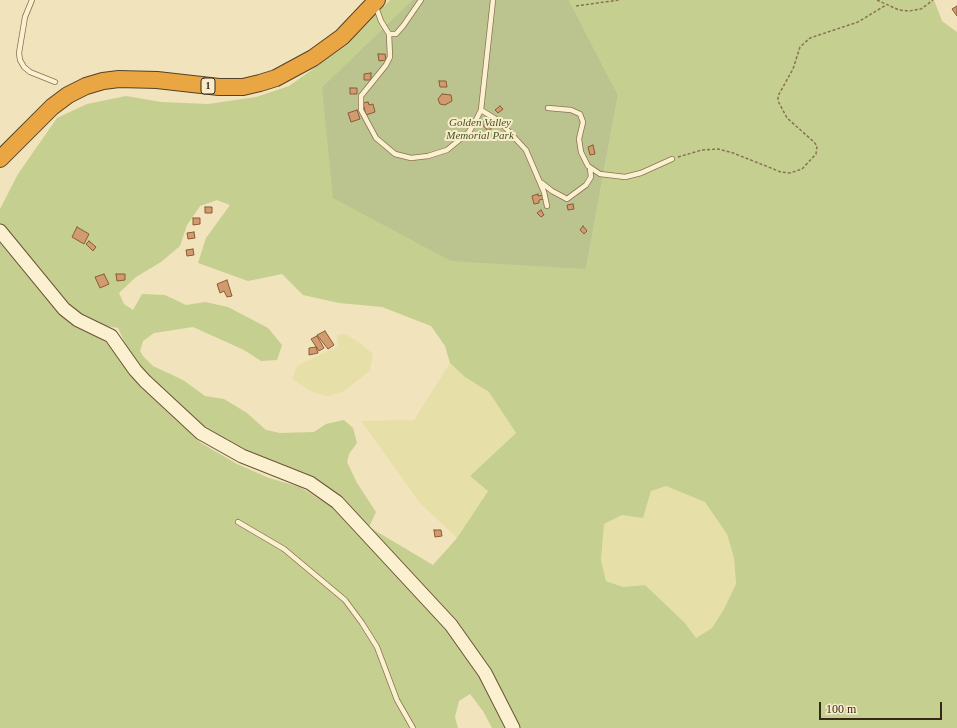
<!DOCTYPE html>
<style>
body{margin:0}
#map{position:relative;width:957px;height:728px;overflow:hidden;background:#f1e3bb;font-family:Georgia,serif}
canvas{display:block}
.scale{position:absolute;left:819px;top:702px;width:123px;height:18px;box-sizing:border-box;border:2px solid #37291a;border-top:0;padding-left:5px;font-size:12px;line-height:14px;white-space:nowrap;color:#37291a;-webkit-text-stroke:3px #f8edcb;paint-order:stroke}
</style>
<div id="map">
<canvas width="957" height="728"></canvas>
<div class="scale">100 m</div>
</div>
<script>
const ctx = document.querySelector('canvas').getContext('2d');
ctx.lineJoin = 'round';
function fillPath(path, color) { ctx.fillStyle = color; ctx.fill(path, 'evenodd'); }
const toPath = rows => new Path2D(rows.map(r => 'M' + r).join(''));
function trace(path, color, width, dash) { ctx.strokeStyle = color; ctx.lineWidth = width; ctx.lineCap = dash ? 'butt' : 'round'; ctx.setLineDash(dash || []); ctx.stroke(path); }
function write(font, color, halo, rows, align = 'center') {
  ctx.font = font + ' Georgia,serif'; ctx.lineWidth = 4; ctx.setLineDash([]); ctx.textBaseline = 'middle'; ctx.strokeStyle = halo; ctx.fillStyle = color; for (const [text, x, y, turn = 0] of rows) {
    ctx.save(); ctx.translate(x, y); ctx.rotate((+turn || 0) * Math.PI / 180); ctx.textAlign = isNaN(turn) ? turn : align; if (halo) ctx.strokeText(text, 0, 0); ctx.fillText(text, 0, 0); ctx.restore();
  }
}
fillPath(toPath([
 [345,334,360,343,373,354,370,371,342,392,327,396,312,392,292,379,297,366,338,346,337,335],
 [450,363,465,377,489,392,516,433,470,476,488,490,457,538,421,504,361,421,414,420],
 [666,486,705,502,727,534,734,558,736,584,724,609,712,628,695,638,684,622,645,585,623,587,606,581,601,560,604,524,622,514,643,518,651,491]
]), '#e7dfa8');
fillPath(toPath([
 [390,0,412,0,322,87,586,269,618,95,569,0,934,0,942,21,957,32,957,728,492,728,483,711,470,694,459,701,455,717,458,728,0,728,0,209,18,174,57,118,87,104,126,96,161,102,208,104,256,97,289,86,347,45],
 [217,200,230,205,206,238,198,263,248,281,282,274,303,295,339,303,382,307,431,326,445,346,450,363,465,377,489,392,516,433,470,476,488,491,457,538,433,565,369,527,376,512,357,483,347,462,349,454,357,443,353,428,344,420,326,424,314,432,280,433,266,430,247,413,224,399,205,396,183,380,153,366,143,356,140,351,143,341,154,333,193,327,244,350,261,361,277,360,282,345,268,328,228,307,205,302,186,305,165,295,142,294,133,310,124,304,119,293,136,277,161,262,180,246,187,225,200,206],
 [106,326,118,328,134,362,206,430,255,456,301,473,335,509,300,487,269,478,237,464,201,443,143,389,111,347,99,336],
 [666,486,705,502,727,534,734,558,736,584,724,609,712,628,696,638,684,622,645,585,623,587,606,581,601,560,604,524,622,515,643,518,651,491]
]), '#c5cf8f');
fillPath(toPath([
 [412,0,569,0,618,95,586,269,451,261,333,198,322,87]
]), '#bbc38f');
const building = toPath([
 [957,6,957,16,952,9,957,6],
 [378,54,385,54,386,60,379,61,378,54],
 [371,73,371,80,364,80,364,74,371,73],
 [439,81,446,81,447,87,440,87,439,81],
 [350,88,357,88,357,94,350,94,350,88],
 [442,94,451,95,452,101,445,105,440,104,438,99,442,94],
 [368,102,369,105,373,104,375,112,366,115,363,103,368,102],
 [500,106,503,109,498,113,495,110,500,106],
 [357,110,360,119,351,122,348,113,357,110],
 [489,117,495,125,488,131,481,123,489,117],
 [593,145,595,154,590,155,588,147,593,145],
 [538,194,538,196,544,195,545,199,539,200,539,203,534,204,532,196,538,194],
 [573,204,574,209,568,210,567,205,573,204],
 [205,207,212,207,212,213,205,213,205,207],
 [541,210,544,215,541,217,537,213,541,210],
 [193,218,200,218,200,224,193,225,193,218],
 [583,226,587,231,584,234,580,230,583,226],
 [77,227,89,234,84,244,72,237,77,227],
 [194,232,195,238,188,239,187,233,194,232],
 [89,241,96,247,93,251,86,244,89,241],
 [193,249,194,255,187,256,186,250,193,249],
 [104,274,109,284,100,288,95,277,104,274],
 [116,274,125,274,125,280,117,281,116,274],
 [227,280,232,296,227,297,224,291,220,293,217,284,227,280],
 [325,331,334,345,328,349,317,335,325,331],
 [317,336,324,348,319,351,311,339,317,336],
 [316,347,318,353,309,355,309,348,316,347],
 [434,530,441,530,442,536,435,537,434,530]
]);
fillPath(building, '#d29b6e');
trace(building, '#8a5b38', 1);
const lane = toPath([
 [32,0,25,17,19,53,20,60,24,67,30,72,55,82],
 [376,7,381,21,389,34,390,57,386,65,361,96,361,110,376,138,395,154,411,158,428,156,447,150,469,132,476,120,481,110,493,0],
 [389,34,396,34,403,26,421,0],
 [548,108,571,110,580,114,583,122,579,139,581,152,588,166,600,174,625,177,641,173,672,159],
 [481,110,499,121,526,150,544,192,547,206],
 [542,183,552,191,567,199,586,185,591,177,590,168],
 [238,522,284,549,345,600,362,623,377,647,397,700,413,728]
]);
const secondary = toPath([
 [0,231,64,309,78,320,111,336,135,370,145,381,201,433,242,456,310,483,337,502,451,625,485,673,513,728]
]);
const highway = toPath([
 [0,159,52,107,68,95,86,86,103,81,119,79,157,80,219,87,243,87,260,83,276,78,313,58,342,37,377,0]
]);
trace(lane, '#897254', 6);
trace(secondary, '#6b5337', 15);
trace(highway, '#564029', 18);
trace(toPath([
 [877,0,899,10,909,11,921,9,933,0],
 [576,6,619,0],
 [678,157,702,150,718,149,733,153,781,172,790,173,802,169,816,154,817,146,814,142,787,118,778,101,778,96,793,69,800,47,810,38,858,22,886,5]
]), '#897254', 1.5, [3, 2]);
trace(lane, '#fbf0cf', 4.5);
trace(secondary, '#fbf0cf', 13);
trace(highway, '#e9a643', 16);
for (const [x, y, w] of [
 [208,86,14]
]) { const box = new Path2D(); box.roundRect(x - w / 2, y - 8, w, 16, 3); ctx.fillStyle = '#f8edcb'; ctx.fill(box); trace(box, '#37291a', 1); }
write('bold 10px', '#37291a', null, [
 ["1",208,86]
]);
write('italic 11px', '#46551f', '#f8edcb', [
 ["Golden Valley",480,123],
 ["Memorial Park",480,136]
]);
</script>
